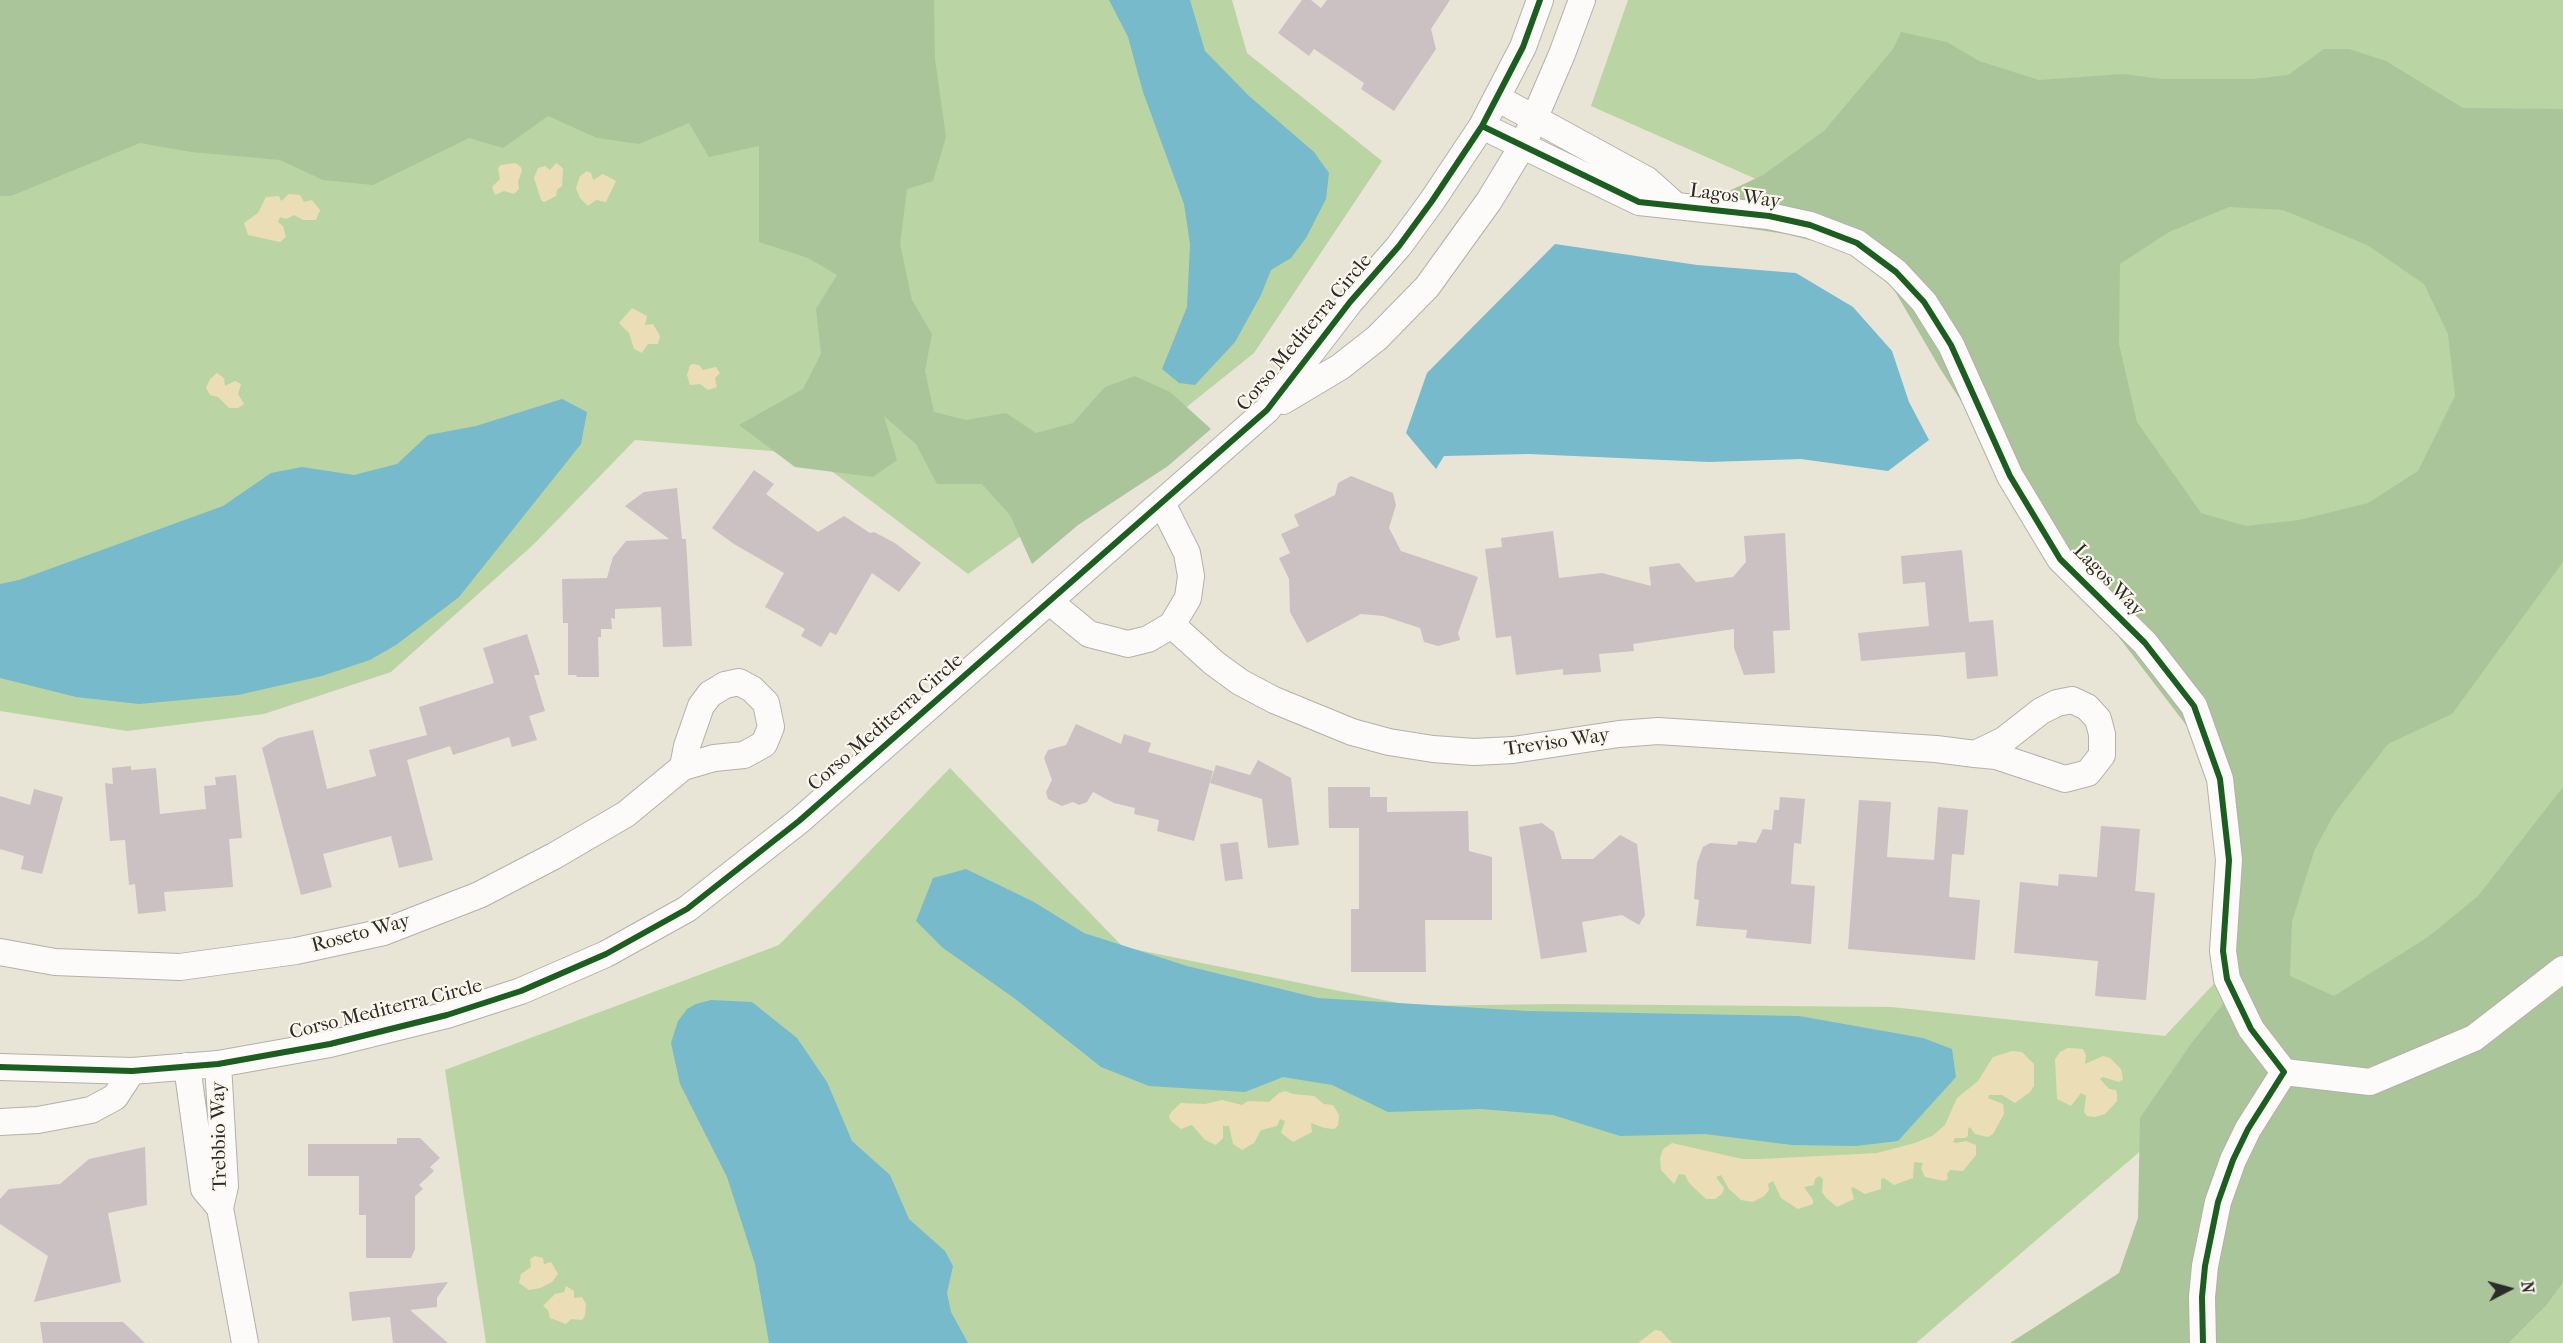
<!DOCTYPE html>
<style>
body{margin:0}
#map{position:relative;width:2563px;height:1343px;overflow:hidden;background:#e8e4d6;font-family:"IM FELL French Canon",serif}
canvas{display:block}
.north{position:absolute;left:2479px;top:1259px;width:60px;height:60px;-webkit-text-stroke:4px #fbf7ec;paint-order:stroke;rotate:84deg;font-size:16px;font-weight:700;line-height:24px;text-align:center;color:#2b2b2b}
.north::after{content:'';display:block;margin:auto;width:21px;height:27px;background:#2b2b2b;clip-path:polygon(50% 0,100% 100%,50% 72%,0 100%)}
</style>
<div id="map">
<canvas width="2563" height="1343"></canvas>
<div class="north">N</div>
</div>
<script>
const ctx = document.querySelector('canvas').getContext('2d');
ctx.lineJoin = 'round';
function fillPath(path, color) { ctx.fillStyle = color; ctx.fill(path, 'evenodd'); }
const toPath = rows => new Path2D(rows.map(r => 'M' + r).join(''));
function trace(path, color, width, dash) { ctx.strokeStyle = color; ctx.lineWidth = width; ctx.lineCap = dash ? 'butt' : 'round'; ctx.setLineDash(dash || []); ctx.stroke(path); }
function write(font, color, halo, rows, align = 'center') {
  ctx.font = font + ' "IM FELL French Canon",serif'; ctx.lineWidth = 4.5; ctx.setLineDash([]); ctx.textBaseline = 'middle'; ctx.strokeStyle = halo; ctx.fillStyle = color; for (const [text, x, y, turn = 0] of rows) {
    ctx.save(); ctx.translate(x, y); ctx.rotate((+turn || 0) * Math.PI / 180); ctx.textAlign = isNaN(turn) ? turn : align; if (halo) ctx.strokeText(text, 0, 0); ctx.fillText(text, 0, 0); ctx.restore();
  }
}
fillPath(toPath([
 [0,0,1232,0,1247,53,1382,161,1254,353,1067,503,968,574,809,454,635,440,534,544,391,672,264,714,127,731,0,711],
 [1628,0,2563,0,2563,882,2199,1101,1916,1343,486,1343,445,1070,779,945,950,768,1123,947,1413,1006,1555,1004,1891,1007,2165,1036,2284,909,1991,283,1591,106],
 [2563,1283,2563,1343,2509,1343,2546,1306]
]), '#bad5a3');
fillPath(toPath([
 [0,0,934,0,935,59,946,137,933,181,907,189,900,244,912,300,932,334,925,371,934,412,966,420,1006,413,1036,433,1073,423,1105,387,1135,376,1170,392,1211,429,1168,466,1078,525,1032,564,1010,515,982,484,937,484,916,444,884,416,897,460,873,477,795,467,739,425,803,389,821,354,816,309,837,275,808,258,759,242,759,146,709,157,689,123,639,144,597,138,548,116,503,148,469,138,373,185,323,180,280,160,191,152,140,143,11,196,0,196],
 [1901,32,1947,42,1979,61,2039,80,2123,74,2162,79,2252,79,2288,75,2324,49,2349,49,2386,61,2463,108,2563,109,2563,562,2452,714,2388,744,2336,811,2315,849,2292,921,2290,976,2334,996,2428,937,2478,896,2563,787,2563,1283,2546,1306,2509,1343,2010,1343,2119,1273,2138,1218,2140,1118,2193,1041,2236,988,2206,751,2085,593,1941,370,1893,288,1849,250,1786,234,1697,221,1731,190,1763,175,1824,131,1893,49],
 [2229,207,2283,210,2367,245,2424,284,2448,334,2455,396,2418,471,2368,503,2299,520,2246,526,2201,513,2137,422,2119,344,2120,264,2169,232]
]), '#aac59a');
fillPath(toPath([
 [515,163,520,166,522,170,518,182,519,189,514,194,504,191,495,195,492,187,500,179,498,168,501,165],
 [556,163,563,168,562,186,557,190,556,196,544,202,541,200,534,178,538,168,545,166,550,170],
 [587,171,591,173,593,180,603,174,616,181,606,202,596,200,588,206,580,198,576,188,580,176],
 [289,194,300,195,304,202,312,200,320,210,316,220,303,220,294,215,286,219,280,217,278,222,283,226,286,237,280,242,248,235,244,223,258,213,266,197,279,196,281,201],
 [632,308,647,316,645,325,653,324,660,336,658,344,648,344,642,353,634,349,629,333,619,323],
 [693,364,699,365,703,370,716,367,720,373,715,378,717,387,708,390,700,384,690,385,687,375,690,365],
 [217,373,224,378,225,386,235,381,241,384,238,394,244,404,238,408,229,408,218,397,210,395,206,388,210,379],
 [2068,1048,2083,1049,2086,1055,2085,1064,2103,1056,2110,1058,2121,1069,2123,1079,2119,1082,2103,1077,2100,1079,2109,1089,2116,1090,2117,1095,2117,1101,2105,1114,2095,1117,2087,1116,2084,1112,2086,1096,2081,1093,2071,1106,2057,1099,2055,1059,2060,1052],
 [2012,1051,2022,1052,2034,1064,2034,1086,2030,1092,2015,1103,2002,1095,1989,1095,1988,1098,2003,1104,2004,1114,1993,1134,1988,1137,1975,1134,1970,1127,1968,1129,1968,1136,1965,1138,1955,1138,1953,1142,1956,1143,1966,1141,1976,1145,1976,1155,1963,1171,1950,1170,1947,1174,1948,1179,1944,1181,1925,1177,1921,1168,1923,1163,1914,1162,1913,1178,1894,1185,1884,1178,1881,1179,1881,1189,1865,1194,1853,1187,1851,1188,1854,1199,1837,1207,1826,1198,1822,1192,1823,1179,1819,1176,1815,1179,1814,1185,1804,1187,1813,1200,1813,1204,1798,1209,1781,1198,1773,1181,1768,1184,1769,1190,1764,1196,1753,1202,1741,1200,1729,1189,1721,1175,1716,1177,1724,1188,1722,1194,1715,1199,1706,1199,1689,1183,1685,1175,1679,1174,1674,1184,1661,1170,1660,1158,1663,1149,1672,1143,1742,1159,1761,1159,1877,1153,1915,1143,1932,1136,1945,1125,1957,1098,1978,1081,1993,1057],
 [1285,1091,1293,1094,1314,1096,1324,1104,1333,1105,1339,1115,1338,1126,1334,1129,1325,1128,1311,1123,1312,1132,1293,1142,1281,1133,1285,1121,1280,1119,1277,1126,1261,1130,1254,1143,1242,1150,1233,1144,1229,1126,1223,1126,1223,1138,1216,1145,1205,1140,1192,1125,1181,1129,1171,1121,1169,1117,1171,1112,1181,1103,1205,1104,1222,1100,1242,1105,1248,1101,1269,1102,1279,1093],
 [535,1256,543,1258,544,1264,551,1262,558,1274,552,1282,540,1288,529,1290,519,1283,521,1274,531,1267,530,1259],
 [566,1286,574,1291,574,1298,582,1297,586,1304,585,1316,582,1320,571,1319,566,1324,550,1318,548,1310,543,1306,555,1294,564,1292],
 [1655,1330,1661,1331,1672,1343,1638,1343]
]), '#ebdeb7');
fillPath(toPath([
 [1109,0,1190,0,1205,51,1249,96,1314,152,1329,173,1326,199,1306,238,1291,258,1271,270,1261,295,1235,342,1195,385,1179,383,1162,369,1187,307,1190,244,1184,204,1143,92,1128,37],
 [1555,244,1697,265,1796,273,1853,307,1892,351,1909,402,1929,440,1888,471,1801,459,1709,462,1529,454,1444,456,1436,469,1406,433,1427,373],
 [562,399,587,412,581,444,459,597,396,645,370,660,322,676,238,695,139,704,76,697,0,678,0,584,19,580,223,506,271,473,302,467,354,475,397,464,428,435,476,426],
 [966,869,1034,902,1084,933,1187,966,1318,998,1527,1011,1799,1016,1923,1038,1952,1049,1956,1077,1898,1141,1856,1146,1792,1145,1705,1134,1620,1136,1553,1115,1481,1109,1388,1112,1332,1085,1283,1077,1245,1092,1149,1086,1101,1067,1014,998,943,948,916,921,933,878],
 [711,1000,752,1002,797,1038,827,1082,852,1141,890,1175,909,1219,945,1251,953,1266,947,1293,951,1312,968,1343,769,1343,755,1264,727,1177,680,1084,671,1043,678,1021,687,1009,696,1004]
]), '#77bacb');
fillPath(toPath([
 [1302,0,1311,0,1321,8,1327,0,1450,0,1431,29,1436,49,1394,111,1361,89,1364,83,1314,49,1309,56,1278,33],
 [754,470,774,484,766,494,818,532,844,516,870,533,874,532,895,543,921,563,899,592,872,573,836,635,830,632,821,647,801,636,805,629,765,607,784,573,734,544,712,528],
 [1351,476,1393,493,1396,505,1389,528,1401,551,1478,577,1458,633,1460,640,1438,646,1424,642,1420,628,1383,616,1361,614,1307,643,1290,612,1289,579,1279,558,1290,553,1281,534,1299,526,1294,515,1335,495,1338,483],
 [677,488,682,539,686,539,692,646,663,647,661,607,615,609,615,619,611,618,612,629,601,629,601,637,598,637,599,677,577,677,576,675,568,675,568,623,563,623,562,579,607,578,613,557,626,541,669,539,625,506,644,492],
 [1553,531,1559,578,1602,573,1651,586,1649,567,1679,563,1696,582,1733,577,1746,562,1744,536,1785,533,1790,630,1773,631,1775,673,1744,675,1734,648,1734,629,1633,644,1634,651,1599,654,1601,672,1563,675,1563,669,1516,675,1511,636,1496,638,1485,549,1502,547,1501,538],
 [1962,550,1969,622,1993,620,1998,676,1967,679,1965,652,1861,661,1858,633,1929,626,1925,582,1903,584,1901,556],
 [527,634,540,675,534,675,545,711,529,716,537,740,512,747,509,737,453,755,450,746,407,760,433,860,399,868,391,836,323,854,332,887,301,895,262,748,278,738,313,730,327,789,376,776,369,750,427,735,419,707,494,683,483,648],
 [1076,724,1121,744,1124,734,1151,743,1148,752,1213,771,1194,841,1157,831,1159,820,1134,814,1135,808,1114,803,1093,792,1087,802,1079,805,1073,802,1062,806,1048,799,1046,792,1052,780,1044,758,1048,750,1066,745],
 [1258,760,1291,778,1299,845,1268,848,1262,799,1210,783,1216,765,1250,775],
 [131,766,131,770,156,768,160,814,206,809,204,786,216,785,215,777,236,775,242,838,229,839,233,887,164,892,166,911,138,914,135,884,129,885,125,840,110,841,105,783,113,784,112,768],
 [1328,787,1370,787,1370,797,1387,797,1387,812,1468,811,1469,851,1492,857,1492,920,1425,920,1426,972,1351,972,1351,909,1359,909,1359,828,1329,828],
 [34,789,63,797,42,874,21,869,24,856,0,849,0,796,30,805],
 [1780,797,1805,799,1801,844,1794,843,1791,884,1815,886,1811,944,1746,938,1747,930,1696,926,1699,900,1694,899,1697,863,1703,847,1710,843,1737,845,1738,841,1756,843,1763,829,1772,830,1774,810,1779,810],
 [1859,800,1891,802,1887,857,1934,860,1938,807,1968,810,1964,855,1952,854,1949,897,1980,900,1975,960,1848,949],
 [1542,823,1554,832,1562,859,1593,859,1620,835,1637,844,1645,915,1639,925,1622,915,1582,922,1587,952,1541,959,1519,827],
 [2101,826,2140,829,2135,891,2155,893,2146,1000,2095,996,2098,961,2014,953,2020,882,2058,886,2059,874,2097,877],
 [1238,842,1243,879,1225,881,1220,844],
 [397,1138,420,1138,440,1158,430,1167,434,1171,419,1185,423,1189,415,1196,415,1249,411,1258,366,1258,366,1215,359,1215,359,1176,308,1176,308,1144,397,1144],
 [145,1147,147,1205,108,1213,121,1282,34,1302,48,1256,0,1224,0,1199,9,1189,60,1184,89,1159],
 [448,1282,437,1298,437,1307,410,1310,448,1343,393,1343,390,1317,352,1321,349,1292],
 [40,1322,123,1322,145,1343,43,1343]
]), '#cbc1c3');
const minor = toPath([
 [1497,98,1647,180,1676,206],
 [1482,126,1639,202,1769,216,1810,225,1857,243,1896,272,1924,302,1951,345,2010,476,2060,559,2145,643,2194,706,2220,779,2229,860,2223,951,2227,979,2251,1029,2284,1072,2248,1129,2233,1160,2218,1202,2205,1266,2202,1297,2203,1343],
 [1283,401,1340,367,1377,338,1427,287,1489,201,1523,145,1562,54,1582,0],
 [1050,602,1089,634,1128,644,1148,639,1172,625,1188,598,1191,576,1187,553,1162,503],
 [1172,625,1214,663,1240,682,1274,700,1352,732,1389,742,1433,749,1474,752,1513,750,1619,734,1658,731,1936,749,1975,754,1996,756,2065,779,2088,773,2102,755,2102,734,2098,719,2087,707,2072,700,2057,703,2041,711,2004,740,1975,754],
 [0,952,55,962,180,967,296,951,384,932,479,895,554,856,626,814,683,767,714,758,744,755,764,744,771,727,766,703,752,689,739,682,725,685,710,694,701,706,687,746,683,767],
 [218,1064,225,1186,220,1208,245,1343],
 [187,1066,204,1189,220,1208],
 [0,1067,132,1071,218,1064,330,1044,447,1015,521,991,606,954,687,909,799,821,1267,410,1350,302,1399,246,1432,201,1482,126,1523,47,1540,0],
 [2284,1072,2370,1082,2474,1038,2563,969],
 [0,1122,38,1120,91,1110,115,1097,132,1071]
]);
trace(minor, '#b3b1a8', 28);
trace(minor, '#fcfbf9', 26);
trace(toPath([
 [1482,126,1639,202,1769,216,1810,225,1857,243,1896,272,1924,302,1951,345,2010,476,2060,559,2145,643,2194,706,2220,779,2229,860,2223,951,2227,979,2251,1029,2284,1072,2248,1129,2233,1160,2218,1202,2205,1266,2202,1297,2203,1343],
 [0,1067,132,1071,218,1064,330,1044,447,1015,521,991,606,954,687,909,799,821,1267,410,1350,302,1399,246,1432,201,1482,126,1523,47,1540,0]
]), '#1b5e20', 6);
write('20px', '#2b2b2b', '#fbf7ec', [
 ["Lagos Way",1735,197,7],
 ["Corso Mediterra Circle",1305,333,-50],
 ["Lagos Way",2108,581,46],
 ["Corso Mediterra Circle",886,723,-41],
 ["Treviso Way",1557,743,-8],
 ["Roseto Way",361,934,-15],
 ["Corso Mediterra Circle",386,1010,-14],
 ["Trebbio Way",220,1136,-91]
]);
</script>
